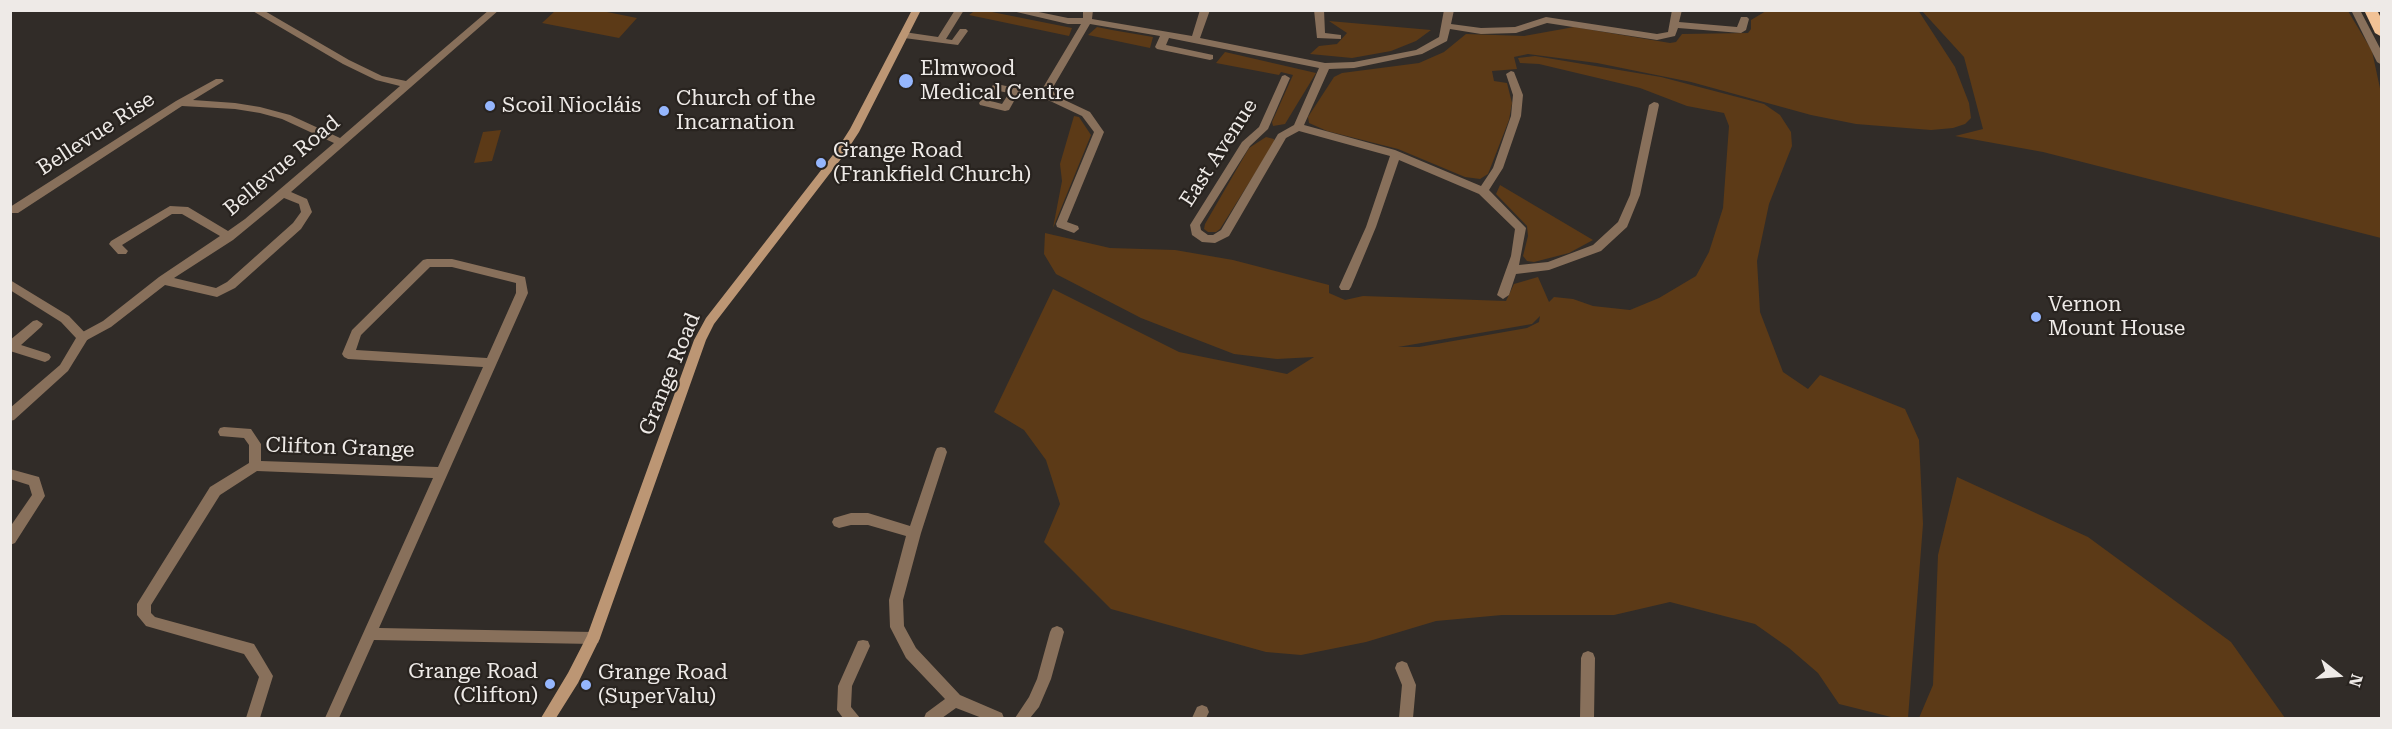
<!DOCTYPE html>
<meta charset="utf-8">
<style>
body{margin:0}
#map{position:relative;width:2392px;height:729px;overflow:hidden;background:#312c28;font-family:"Roboto Serif",serif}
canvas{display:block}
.frame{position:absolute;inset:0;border:12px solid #eeeae7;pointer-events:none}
.north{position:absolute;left:2308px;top:645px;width:60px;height:60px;-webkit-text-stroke:4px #28231f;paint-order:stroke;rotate:107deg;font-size:16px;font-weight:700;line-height:24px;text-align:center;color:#eeeae7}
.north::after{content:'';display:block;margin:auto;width:21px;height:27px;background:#eeeae7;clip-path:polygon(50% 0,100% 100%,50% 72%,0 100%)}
</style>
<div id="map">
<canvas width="2392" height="729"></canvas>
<div class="frame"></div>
<div class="north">N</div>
</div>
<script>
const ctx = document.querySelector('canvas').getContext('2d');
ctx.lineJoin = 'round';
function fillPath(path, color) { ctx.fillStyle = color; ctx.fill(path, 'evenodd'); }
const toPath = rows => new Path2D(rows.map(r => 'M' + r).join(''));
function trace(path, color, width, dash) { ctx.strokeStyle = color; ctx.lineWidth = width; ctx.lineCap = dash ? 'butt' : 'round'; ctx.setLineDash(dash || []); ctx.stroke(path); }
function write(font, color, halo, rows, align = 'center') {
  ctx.font = font + ' "Roboto Serif",serif'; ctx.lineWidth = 4.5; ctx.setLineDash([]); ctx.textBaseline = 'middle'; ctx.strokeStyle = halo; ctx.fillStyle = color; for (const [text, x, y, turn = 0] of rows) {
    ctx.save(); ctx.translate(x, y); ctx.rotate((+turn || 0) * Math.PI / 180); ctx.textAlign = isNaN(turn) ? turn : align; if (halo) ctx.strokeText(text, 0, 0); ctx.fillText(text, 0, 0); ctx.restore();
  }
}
fillPath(toPath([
 [976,10,987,11,1072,28,1069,36,969,15],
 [1918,10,1955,67,1969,103,1971,118,1965,124,1953,128,1931,130,1856,124,1811,115,1691,82,1597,63,1528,54,1514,57,1517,69,1492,71,1494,81,1507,83,1512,103,1509,120,1488,174,1480,179,1465,177,1398,149,1327,131,1309,123,1308,117,1334,77,1342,73,1419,63,1444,52,1466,34,1524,36,1574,27,1670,43,1676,42,1682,34,1748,33,1751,29,1751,20,1766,11],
 [555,11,602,11,637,18,619,38,542,23],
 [1922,11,2348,11,2372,51,2381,93,2381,238,2043,152,1955,136,1983,129,1964,57],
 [1329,21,1431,30,1416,41,1391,51,1352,58,1310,54,1319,46,1337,44,1347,33],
 [1097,27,1112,30,1153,37,1150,48,1088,35],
 [1225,52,1316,73,1285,124,1273,126,1272,122,1293,75,1281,72,1279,75,1216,63],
 [1535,56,1661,77,1764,104,1780,115,1791,132,1792,146,1769,204,1757,261,1760,312,1783,372,1808,389,1820,375,1905,409,1919,440,1923,524,1908,718,1895,718,1839,704,1818,673,1789,648,1755,624,1670,602,1614,615,1502,615,1436,621,1366,642,1301,655,1266,652,1111,609,1044,542,1060,504,1046,460,1024,430,994,412,1053,289,1179,352,1287,374,1314,357,1277,359,1234,354,1141,318,1056,274,1044,254,1045,233,1110,248,1175,250,1233,260,1329,285,1329,293,1345,300,1363,296,1506,301,1514,284,1538,277,1549,302,1554,297,1573,299,1593,306,1630,310,1659,298,1696,276,1709,252,1723,208,1729,126,1724,113,1687,106,1640,88,1539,64,1520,63,1518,58],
 [1540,316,1539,322,1527,328,1419,347,1398,347,1532,324],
 [1074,116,1079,117,1091,135,1053,228,1062,181,1060,164],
 [501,130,492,161,474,163,483,132],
 [1266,137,1274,139,1274,143,1220,229,1216,232,1208,232,1204,229,1205,224,1249,148],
 [1500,185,1593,240,1569,253,1534,262,1527,261,1523,256,1528,236,1527,226,1496,194],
 [1957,477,2088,537,2231,642,2285,718,1919,718,1933,685,1938,555]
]), '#5c3a17');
fillPath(toPath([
 [251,10,263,10,349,60,382,76,406,81,489,10,499,10,291,192,307,199,312,212,301,229,235,288,217,297,165,285,111,327,87,340,79,340,77,337,79,334,103,321,159,277,220,236,182,214,172,214,122,245,128,251,126,254,118,254,109,244,111,241,170,206,188,207,228,231,245,219,334,143,282,119,260,113,235,109,182,106,18,213,10,213,10,207,176,101,216,79,222,79,224,81,193,100,235,103,260,107,290,115,340,138,400,86,376,80,343,64,251,10],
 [284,198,299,204,301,212,293,223,227,282,216,288,174,278,233,240,284,198],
 [955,10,964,10,946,39,952,40,960,29,966,29,968,31,958,45,904,38,899,35,904,32,938,37,955,10],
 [1008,10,1029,10,1068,18,1083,18,1083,10,1093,10,1092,19,1192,36,1200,10,1210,10,1200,38,1325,63,1354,62,1416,50,1439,37,1444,10,1454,10,1451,24,1481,28,1515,27,1546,17,1657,34,1668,32,1672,10,1682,10,1679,22,1737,27,1741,17,1747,17,1749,19,1746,30,1741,33,1678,28,1675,36,1657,40,1547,23,1516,33,1481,34,1450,29,1447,41,1422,54,1354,68,1329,69,1304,125,1395,150,1481,186,1493,168,1511,116,1513,95,1506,74,1511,71,1514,72,1523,95,1521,116,1503,168,1489,190,1526,228,1519,265,1548,262,1593,245,1618,222,1630,195,1649,105,1654,102,1658,103,1659,105,1640,195,1627,227,1601,251,1549,270,1516,274,1509,295,1503,299,1497,295,1511,256,1515,229,1479,194,1399,160,1376,227,1351,287,1349,290,1341,290,1339,287,1366,227,1390,156,1299,131,1286,138,1229,236,1215,243,1202,242,1192,235,1190,225,1242,142,1259,127,1282,76,1285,75,1290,78,1268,129,1250,146,1200,225,1201,230,1208,235,1213,235,1221,230,1278,134,1294,125,1319,68,1169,38,1166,45,1213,55,1213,59,1210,60,1157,49,1155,47,1160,36,1090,24,1052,89,1056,96,1090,112,1104,132,1067,222,1078,226,1079,229,1074,233,1057,227,1056,224,1094,132,1082,116,1048,100,1044,92,1018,94,1009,110,1005,111,980,105,979,103,993,85,997,84,1015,88,1044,86,1081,24,1068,24,1008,10],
 [999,91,1009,93,1002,104,991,101,999,91],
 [1314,10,1324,10,1325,33,1341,35,1341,39,1317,38,1314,10],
 [2351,10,2360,10,2382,52,2382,65,2377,62,2351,10],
 [427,259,452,259,525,277,528,293,379,628,593,632,598,633,600,638,598,643,593,644,374,640,339,718,325,718,433,478,257,471,220,495,151,605,151,613,155,617,254,644,273,676,260,718,246,718,259,677,244,654,146,626,137,615,137,604,210,487,249,463,249,445,244,438,220,436,218,432,220,428,224,427,251,429,261,444,261,461,438,467,483,367,348,359,344,357,342,354,352,330,423,260,427,259],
 [430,267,452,267,516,283,516,293,487,358,356,350,361,335,430,267],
 [37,320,43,324,41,327,21,345,49,354,51,357,49,360,45,362,10,351,10,340,33,321,37,320],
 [941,447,945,448,947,452,921,533,903,600,904,626,916,648,960,695,1002,713,1004,718,982,718,956,708,942,718,924,718,926,713,945,699,906,658,890,627,889,600,906,536,868,525,851,525,839,528,834,526,832,522,834,518,851,513,868,513,910,526,935,452,937,448,941,447],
 [10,469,39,477,45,496,15,543,10,545,10,527,32,495,29,485,10,479,10,469],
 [1057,626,1062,628,1064,632,1051,679,1039,707,1030,718,1015,718,1029,697,1037,679,1050,632,1052,628,1057,626],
 [863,640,868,641,870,646,852,686,851,707,860,718,843,718,837,710,838,686,858,641,863,640],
 [1588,651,1593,653,1595,658,1594,718,1580,718,1581,658,1583,653,1588,651],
 [1402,661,1407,663,1416,685,1413,718,1399,718,1402,685,1395,668,1397,663,1402,661],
 [1202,705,1207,707,1209,712,1206,718,1192,718,1197,707,1202,705]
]), '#88705b');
fillPath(toPath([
 [10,280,69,316,89,337,68,371,14,420,10,421,10,408,60,365,76,338,61,322,10,290,10,280]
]), '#88705b');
fillPath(toPath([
 [912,10,921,10,859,132,844,155,714,324,706,340,600,638,578,683,556,718,541,718,568,673,587,636,694,340,706,318,836,151,850,129,912,10]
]), '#bc9674');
fillPath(toPath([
 [2364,10,2377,10,2382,20,2382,37,2375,33,2364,10]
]), '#f1c296');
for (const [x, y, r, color] of [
 [906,81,8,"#95b6fd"],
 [490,106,6,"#95b6fd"],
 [664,111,6,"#95b6fd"],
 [821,163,6,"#95b6fd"],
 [2036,317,6,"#95b6fd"],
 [550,684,6,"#95b6fd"],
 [586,685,6,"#95b6fd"]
]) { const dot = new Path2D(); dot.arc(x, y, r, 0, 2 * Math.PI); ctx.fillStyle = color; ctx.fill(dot); trace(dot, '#28231f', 2); }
write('21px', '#eeeae7', '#28231f', [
 ["Elmwood",920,69],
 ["Medical Centre",920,93],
 ["Church of the",676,99],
 ["Incarnation",676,123],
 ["Scoil Niocláis",502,106],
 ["Grange Road",833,151],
 ["(Frankfield Church)",833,175],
 ["Vernon",2048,305],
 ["Mount House",2048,329],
 ["Grange Road",538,672,"right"],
 ["(Clifton)",538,696,"right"],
 ["Grange Road",598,673],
 ["(SuperValu)",598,697]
], 'left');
write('21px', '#eeeae7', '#28231f', [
 ["Bellevue Rise",96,134,-33],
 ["East Avenue",1219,153,-57],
 ["Bellevue Road",282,166,-40],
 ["Grange Road",670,374,-68],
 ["Clifton Grange",340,448,2]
]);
</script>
